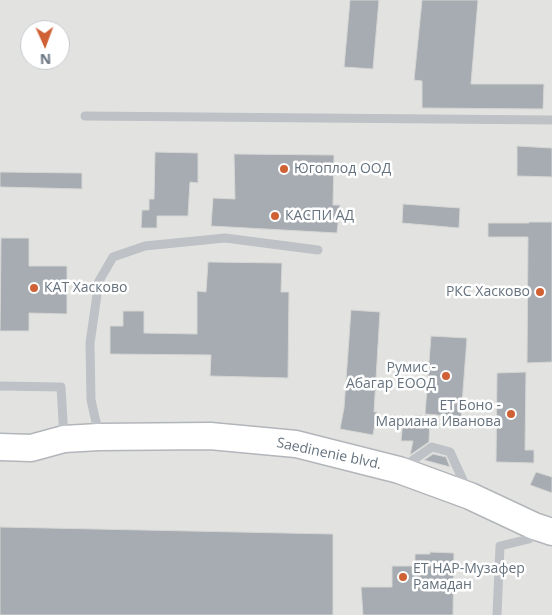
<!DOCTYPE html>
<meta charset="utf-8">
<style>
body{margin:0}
#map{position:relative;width:552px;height:615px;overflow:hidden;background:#f4f4f1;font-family:"Open Sans",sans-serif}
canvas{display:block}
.north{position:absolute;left:20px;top:20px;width:50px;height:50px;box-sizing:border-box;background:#fff;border:1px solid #c2c7cc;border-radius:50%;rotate:178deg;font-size:14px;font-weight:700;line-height:20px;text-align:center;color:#66737f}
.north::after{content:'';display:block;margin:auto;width:18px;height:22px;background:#d06135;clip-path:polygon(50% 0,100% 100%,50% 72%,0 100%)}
</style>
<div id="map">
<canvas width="552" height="615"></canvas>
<div class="north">N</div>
</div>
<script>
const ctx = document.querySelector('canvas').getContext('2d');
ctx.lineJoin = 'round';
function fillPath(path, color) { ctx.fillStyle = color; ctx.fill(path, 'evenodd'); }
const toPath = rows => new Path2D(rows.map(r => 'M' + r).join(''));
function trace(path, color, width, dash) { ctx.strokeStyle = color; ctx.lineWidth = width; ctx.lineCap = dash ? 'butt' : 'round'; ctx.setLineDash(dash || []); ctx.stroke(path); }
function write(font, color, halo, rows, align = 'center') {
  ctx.font = font + ' "Open Sans",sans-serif'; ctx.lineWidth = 5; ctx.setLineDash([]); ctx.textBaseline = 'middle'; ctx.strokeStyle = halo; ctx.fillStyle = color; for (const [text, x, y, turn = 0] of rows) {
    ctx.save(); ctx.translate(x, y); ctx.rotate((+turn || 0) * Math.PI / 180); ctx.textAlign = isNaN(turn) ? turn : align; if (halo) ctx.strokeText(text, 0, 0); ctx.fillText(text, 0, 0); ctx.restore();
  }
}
fillPath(toPath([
 [0,0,552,0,552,615,0,615],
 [30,30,60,30,60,60,30,60]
]), '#e2e3e1');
const building = toPath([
 [350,0,379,0,373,69,344,67,350,0],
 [422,0,478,0,471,84,544,84,543,109,422,108,422,81,414,80,422,0],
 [517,146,552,148,552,177,517,176,517,146],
 [155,152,198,153,198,183,190,182,188,216,157,216,157,228,141,228,142,210,149,210,149,199,154,199,155,152],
 [234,154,334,155,333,205,340,205,337,233,211,226,213,198,235,199,234,154],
 [0,172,82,173,82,189,0,187,0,172],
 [403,204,460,208,459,228,402,223,403,204],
 [529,222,552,222,552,362,527,363,528,237,488,237,488,223,529,223,529,222],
 [1,238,29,238,29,266,67,266,67,314,29,313,29,331,0,331,1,238],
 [208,262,282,263,281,292,289,292,288,378,210,376,211,355,110,354,110,326,123,326,123,311,144,311,144,333,197,334,197,291,206,292,208,262],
 [351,310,380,312,374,412,377,412,373,435,340,429,344,408,351,310],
 [431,336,467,338,461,417,425,414,431,336],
 [526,372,525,450,534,450,534,463,496,462,497,373,526,372],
 [416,415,430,416,429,442,410,455,413,441,401,441,403,420,416,421,416,415],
 [433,454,446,457,450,467,424,460,433,454],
 [536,472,552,477,552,493,530,485,536,472],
 [0,527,333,534,333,615,0,615,0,527],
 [430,552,454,553,453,615,363,615,361,587,392,587,392,566,415,566,415,554,430,554,430,552]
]);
fillPath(building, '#a6acb1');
trace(building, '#d6d6d4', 1);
const primary = toPath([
 [0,447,31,448,64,439,99,437,210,436,296,444,399,470,470,496,534,526,552,532]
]);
trace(primary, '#b2b5b9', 29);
trace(toPath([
 [85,116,552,120],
 [0,386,61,387,64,438],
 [99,435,91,400,90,343,99,281,113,257,145,246,225,238,318,250],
 [403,467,432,447,450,452,467,489],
 [497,615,500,546,529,539,534,527]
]), '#bec1c5', 9);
trace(primary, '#fff', 26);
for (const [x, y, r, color] of [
 [284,169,5,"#d06135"],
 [275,216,5,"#d06135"],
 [34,288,5,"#d06135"],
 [540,292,5,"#d06135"],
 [446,376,5,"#d06135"],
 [511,414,5,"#d06135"],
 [403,577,5,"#d06135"]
]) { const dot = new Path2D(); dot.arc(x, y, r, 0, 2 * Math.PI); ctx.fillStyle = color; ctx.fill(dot); trace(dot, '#fff', 2); }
write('14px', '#66737f', '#fff', [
 ["Югоплод ООД",294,169],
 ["КАСПИ АД",285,216],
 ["КАТ Хасково",44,288],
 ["РКС Хасково",530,292,"right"],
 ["Румис -",436,368,"right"],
 ["Абагар ЕООД",436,384,"right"],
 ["ЕТ Боно -",501,406,"right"],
 ["Мариана Иванова",501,422,"right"],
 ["ЕТ НАР-Музафер",413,569],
 ["Рамадан",413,585]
], 'left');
write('14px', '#66737f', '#fff', [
 ["Saedinenie blvd.",329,454,12]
]);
</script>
